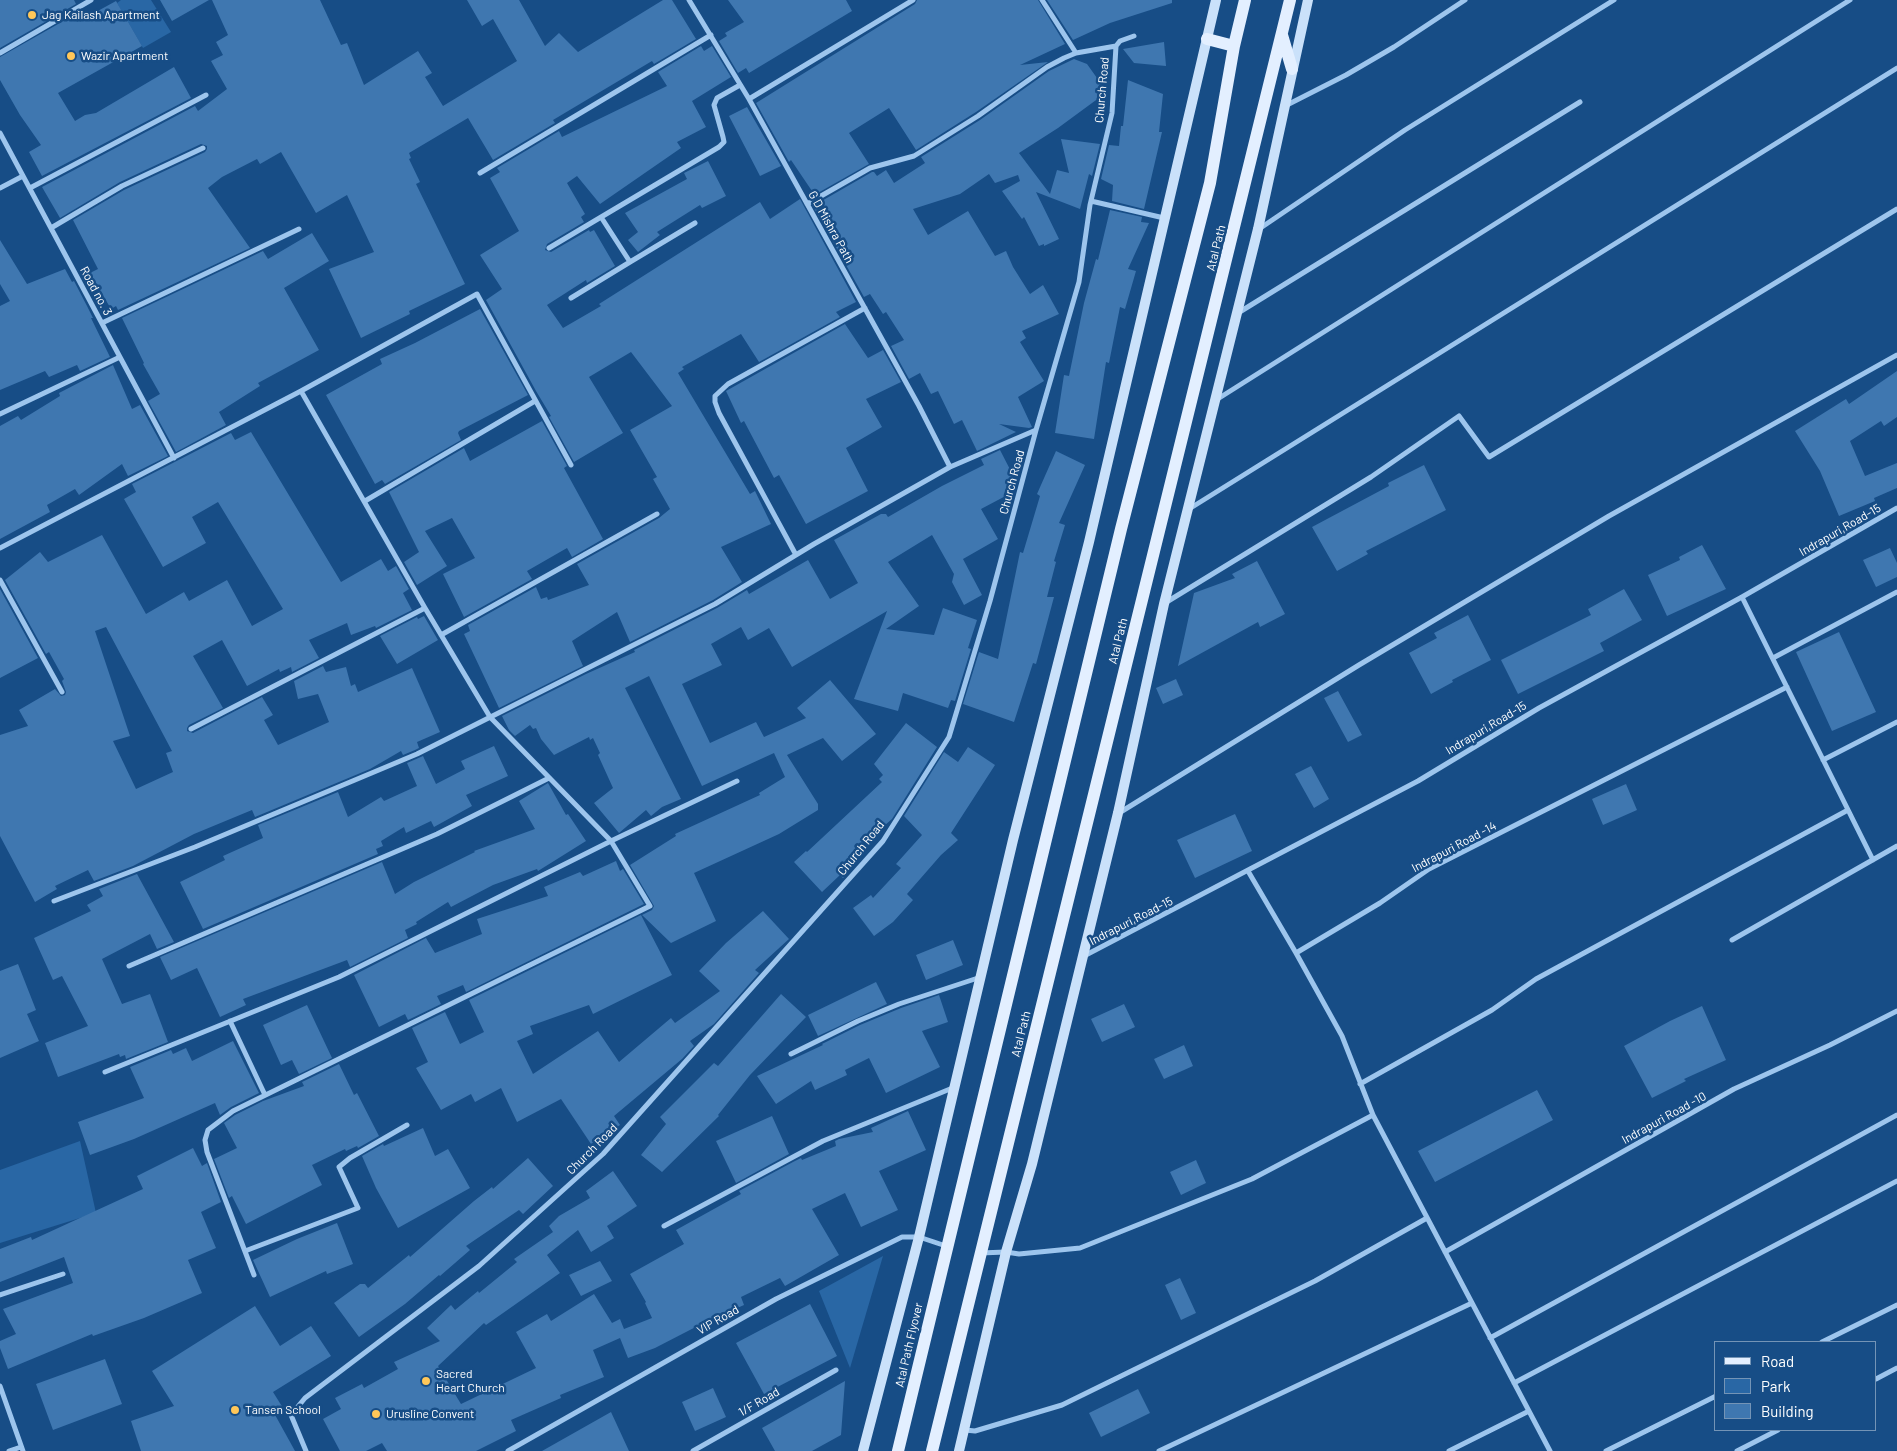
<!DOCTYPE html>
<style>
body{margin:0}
#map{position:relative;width:1897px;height:1451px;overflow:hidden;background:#174d86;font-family:Barlow,sans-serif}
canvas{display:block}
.legend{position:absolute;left:1714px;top:1341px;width:162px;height:90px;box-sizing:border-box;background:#174d86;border:1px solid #7494b6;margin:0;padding:6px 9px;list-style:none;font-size:15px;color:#fff}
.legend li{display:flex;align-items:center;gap:10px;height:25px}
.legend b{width:25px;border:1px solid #7494b6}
</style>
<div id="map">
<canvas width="1897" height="1451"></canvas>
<ul class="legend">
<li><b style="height:6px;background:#e3efff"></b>Road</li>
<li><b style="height:14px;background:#2967a5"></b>Park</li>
<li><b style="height:14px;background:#3f77b0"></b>Building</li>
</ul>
</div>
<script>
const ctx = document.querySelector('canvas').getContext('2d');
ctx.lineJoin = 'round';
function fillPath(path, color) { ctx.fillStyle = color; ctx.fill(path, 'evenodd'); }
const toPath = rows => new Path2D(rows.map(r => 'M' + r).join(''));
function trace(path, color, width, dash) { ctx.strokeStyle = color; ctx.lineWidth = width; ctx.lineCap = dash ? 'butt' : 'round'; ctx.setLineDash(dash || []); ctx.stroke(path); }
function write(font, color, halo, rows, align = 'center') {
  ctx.font = font + ' Barlow,sans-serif'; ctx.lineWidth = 5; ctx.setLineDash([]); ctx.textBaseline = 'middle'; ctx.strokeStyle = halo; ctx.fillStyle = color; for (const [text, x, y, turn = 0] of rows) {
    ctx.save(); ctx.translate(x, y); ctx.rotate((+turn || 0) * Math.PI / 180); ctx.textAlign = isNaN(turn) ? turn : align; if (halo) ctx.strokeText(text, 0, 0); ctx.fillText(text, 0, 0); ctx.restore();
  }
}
fillPath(toPath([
 [121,0,151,0,171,32,143,48,117,3],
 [80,1141,96,1213,0,1243,0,1170],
 [883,1256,850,1368,819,1291]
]), '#2967a5');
fillPath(toPath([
 [0,0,74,0,76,4,0,48],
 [160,0,209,0,172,21],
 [212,0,320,0,341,45,347,43,364,85,418,51,432,73,425,77,443,106,517,61,493,19,482,26,467,0,519,0,545,46,559,33,578,52,663,0,672,0,696,39,654,64,652,61,553,120,555,123,493,160,468,118,409,153,411,158,409,159,420,182,416,184,465,284,409,311,410,314,361,338,329,269,374,252,347,195,316,213,281,152,260,164,257,159,222,177,208,188,250,248,118,310,116,306,111,309,90,273,98,269,73,220,124,190,205,152,207,149,207,146,201,144,120,182,60,218,42,187,195,106,198,111,227,89,211,61,223,55,216,42,228,35],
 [728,0,846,0,852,11,749,73,746,68,738,73,719,41,727,36,725,33,744,22],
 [917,0,1038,0,1065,44,1020,65,1048,62,976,112,916,150,889,108,849,133,869,164,809,198,807,194,812,191,791,160,789,162,756,103,915,4],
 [1047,0,1172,0,1172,3,1110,23,1073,40],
 [116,1,142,46,58,93,75,121,85,115,96,113,174,67,191,98,42,176,29,152,41,145,20,115,0,80,0,57,81,11,85,18],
 [1164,42,1166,66,1134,63,1123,49],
 [701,46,704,51,712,46,731,77,692,101,706,127,677,142,681,148,600,204,577,176,567,183,585,214,581,217,584,222,547,244,545,250,551,252,589,230,590,232,594,230,615,266,587,283,586,280,547,305,563,328,601,306,599,304,760,202,770,219,800,199,856,302,836,312,840,317,759,362,741,334,682,367,684,369,678,373,750,494,755,491,771,524,721,547,742,582,713,600,630,642,617,612,572,641,583,666,499,708,464,634,470,631,468,625,536,587,541,599,547,597,548,600,589,585,577,564,659,518,670,509,653,479,657,477,630,430,672,406,631,352,589,377,623,433,574,462,549,417,551,416,536,391,486,300,502,289,480,255,519,231,490,178,500,172,497,168,559,131,562,137,667,86,658,72],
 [1074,59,1087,64,1107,92,1058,128,1019,153,1050,194,1057,170,1069,173,1061,139,1100,144,1092,176,1089,174,1080,209,1036,192,1059,239,1044,246,1044,244,1039,246,1024,217,1022,219,1002,191,1020,181,1018,175,995,183,989,174,960,194,913,209,928,235,968,211,995,256,1006,251,1013,267,1030,294,1043,285,1059,314,1022,331,1026,338,1020,342,1044,381,1018,397,1032,427,1029,428,999,424,1016,432,977,451,962,420,954,424,938,391,931,394,920,373,909,379,891,346,904,340,886,312,883,314,870,294,864,297,813,206,872,172,874,172,877,176,886,170,894,183,925,163,921,157,980,120,1049,71],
 [1128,80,1163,94,1159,132,1162,132,1144,209,1112,201,1113,185,1101,179,1109,145,1119,146,1121,126,1123,126],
 [747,107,781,166,760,176,729,116],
 [708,161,726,196,702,208,700,205,657,232,660,235,638,252,628,240,638,232,625,213,687,179,684,173],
 [1110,210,1142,217,1141,222,1149,223,1128,269,1136,271,1125,309,1120,307,1109,363,1106,362,1094,439,1055,433,1064,375,1069,376,1084,303,1096,259,1098,260],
 [312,233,329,261,284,288,319,350,258,383,260,386,219,412,226,425,176,452,148,401,160,394,143,364,144,363,122,318,263,251,268,259],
 [0,240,27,284,65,269,72,282,74,281,87,306,93,318,91,318,110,357,80,371,77,365,49,377,45,371,0,390,0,306,10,301,0,284],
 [480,309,528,395,459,431,458,433,461,440,385,484,382,480,375,484,326,395,382,364,380,359,415,343],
 [845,324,868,358,883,350,901,382,866,399,882,427,846,448,868,491,806,524,779,475,774,478,744,421,741,423,726,391],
 [113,365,132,409,140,405,168,456,128,476,122,464,79,495,75,489,47,505,50,512,0,539,0,426,18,416,21,420,60,396,59,393],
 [1897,371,1897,417,1884,426,1881,421,1850,441,1865,476,1897,463,1897,488,1874,498,1875,501,1839,516,1820,471,1795,431,1846,399,1849,404],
 [542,421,567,466,564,468,603,539,572,557,567,548,527,571,532,579,464,617,443,574,475,558,452,518,425,531,447,566,417,585,404,562,419,552,389,492,464,448,470,461],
 [251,432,341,582,381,559,388,571,396,566,409,589,403,593,412,610,376,628,375,626,351,635,347,623,309,640,319,658,292,672,291,667,280,672,279,669,247,686,222,640,193,656,223,708,189,725,187,728,187,731,193,733,262,697,273,715,264,720,278,745,329,722,318,694,298,699,294,681,323,666,326,672,346,667,351,686,355,684,358,692,412,668,440,732,417,742,419,748,415,750,403,755,401,751,370,769,255,817,252,810,194,834,133,866,94,881,88,870,55,886,57,889,35,902,0,836,0,735,28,726,19,710,55,689,61,696,65,695,66,692,62,681,64,679,49,652,46,654,5,580,40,552,48,562,102,535,146,614,184,592,189,601,227,580,252,626,283,609,218,502,192,517,206,543,163,567,124,499,136,492,132,484,231,433,235,440],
 [106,627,172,751,166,753,173,772,136,789,113,741,130,736,95,631],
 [1000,450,1017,483,1015,491,981,509,998,539,963,559,982,595,964,605,952,582,954,574,932,535,888,562,919,606,886,629,934,635,943,608,977,620,968,648,971,649,955,701,951,700,948,708,903,693,898,711,854,699,887,611,792,667,769,628,748,640,741,627,711,644,722,665,682,684,710,743,756,722,764,737,806,718,797,708,830,680,876,734,842,761,823,738,787,755,818,804,818,810,779,834,694,873,716,921,671,943,642,915,652,910,654,906,630,865,676,836,675,834,760,795,759,793,785,777,774,753,702,786,649,676,625,688,681,799,662,807,651,816,646,810,619,833,594,803,613,788,598,755,600,753,593,738,590,740,589,737,554,755,541,739,536,728,533,729,530,725,515,736,509,730,502,716,586,674,635,652,634,650,717,608,747,590,749,594,808,560,830,599,858,583,834,540,881,514,886,514,888,517,942,486,984,465,981,459],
 [1056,451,1085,465,1059,523,1065,525,1054,561,1056,562,1047,597,1054,597,1036,664,1033,663,1014,722,963,704,979,652,998,659,1020,552,1023,553,1040,496,1037,494],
 [1424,465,1446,510,1366,551,1368,554,1337,571,1312,527,1389,486,1388,483],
 [1702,545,1726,589,1667,616,1648,575,1680,560,1679,557],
 [1890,548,1897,563,1897,577,1876,587,1863,560],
 [1257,561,1285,614,1260,627,1258,622,1178,666,1194,593,1235,578,1232,574],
 [0,589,38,658,0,678],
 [1624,589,1642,620,1600,643,1604,651,1518,694,1501,660,1591,615,1588,609],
 [1468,615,1491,660,1452,680,1453,682,1431,694,1409,653,1437,638,1434,633],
 [424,616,438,640,397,664,380,636,417,617,418,619],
 [1839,632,1876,712,1832,731,1796,652],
 [1176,679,1183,695,1163,704,1156,688],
 [1338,691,1362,735,1348,742,1324,698],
 [906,723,937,747,892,819,848,857,856,864,843,878,840,875,822,892,794,862,806,851,807,852,882,782,879,779,883,775,874,764],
 [494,746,508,776,466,795,472,806,434,827,431,821,406,833,404,827,381,841,383,846,376,849,378,854,203,929,180,882,225,860,223,856,263,838,258,825,338,792,348,817,381,797,384,801,417,786,407,763,423,756,436,784,465,769,461,761],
 [968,747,995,765,951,833,958,840,941,855,907,894,913,900,893,922,874,936,853,908,871,895,873,898,901,868,896,864,922,835,904,816,944,752,958,762],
 [1311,766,1329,799,1314,808,1295,774],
 [548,783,566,815,568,814,586,841,538,871,537,869,493,885,451,907,448,902,416,922,417,924,405,930,408,938,350,967,347,960,243,999,246,1005,220,1017,197,968,171,980,160,957,382,862,395,894,414,882,475,852,474,851,535,829,519,801],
 [1626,784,1637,810,1603,825,1592,799],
 [1235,814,1252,851,1195,878,1177,840],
 [616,861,620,871,623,869,644,904,466,992,463,985,437,996,441,1004,408,1020,405,1014,379,1027,354,975,426,938,435,953,482,934,477,919,548,896,544,887,580,872,583,876],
 [137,874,174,942,157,949,150,934,102,959,122,1004,150,994,168,1042,126,1059,125,1055,120,1057,119,1054,58,1077,45,1043,88,1026,62,976,53,980,34,938,91,911,87,905,103,896,99,889],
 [763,911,789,939,755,970,759,973,714,1024,690,1041,694,1046,682,1059,614,1116,620,1125,591,1144,561,1099,517,1122,501,1088,475,1102,471,1094,441,1110,416,1068,428,1062,412,1028,445,1012,460,1044,484,1032,469,1000,641,915,672,975,593,1014,589,1005,530,1026,533,1034,517,1041,533,1074,598,1031,619,1062,671,1018,675,1023,720,991,699,971,726,943],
 [953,940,963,965,926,980,916,955],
 [18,964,36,1010,27,1014,39,1041,0,1058,0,971],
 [876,982,887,1004,818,1036,808,1015],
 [781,994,806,1017,750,1075,718,1115,719,1116,662,1172,641,1155,666,1124,660,1117,714,1063,718,1066],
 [939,995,948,1022,922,1031,940,1067,886,1093,869,1058,845,1070,847,1075,815,1090,811,1081,776,1104,757,1076,823,1045,822,1044,860,1025,901,1008],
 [1124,1004,1135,1027,1102,1042,1091,1019],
 [307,1005,332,1058,299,1074,292,1060,281,1065,263,1025],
 [1702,1006,1726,1060,1684,1079,1686,1081,1652,1098,1624,1046,1670,1021],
 [233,1041,259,1093,231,1107,220,1115,215,1103,134,1139,90,1155,78,1122,144,1098,130,1067,171,1050,173,1054,186,1048,192,1061],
 [1184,1045,1193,1066,1164,1079,1154,1059],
 [339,1064,354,1095,357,1093,379,1136,358,1148,357,1146,346,1151,345,1149,312,1165,322,1185,246,1224,232,1196,229,1198,214,1159,237,1148,224,1123,235,1115,263,1101,304,1086,302,1082],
 [1537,1090,1553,1120,1435,1182,1418,1151],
 [908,1111,926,1150,879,1171,898,1210,861,1227,845,1193,812,1209,839,1255,785,1286,780,1278,741,1297,744,1305,717,1317,717,1316,655,1348,628,1358,620,1338,593,1350,604,1377,560,1395,561,1398,511,1420,516,1431,476,1451,387,1451,382,1443,366,1451,340,1451,323,1419,341,1409,335,1398,362,1384,364,1388,398,1369,394,1362,440,1341,427,1328,451,1305,455,1310,478,1291,479,1293,517,1262,514,1259,553,1232,549,1226,559,1216,590,1198,586,1191,613,1171,637,1206,607,1226,614,1238,591,1252,578,1230,547,1255,560,1273,486,1325,484,1323,438,1366,461,1404,536,1368,516,1332,547,1314,551,1321,594,1294,612,1323,620,1319,624,1329,652,1318,645,1303,646,1302,630,1274,684,1244,676,1230,741,1194,739,1191,793,1162,801,1158,802,1160,836,1146,835,1141,839,1139,873,1132,871,1128],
 [772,1116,789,1154,736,1183,716,1141],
 [423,1128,435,1156,448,1149,470,1188,398,1228,376,1188,362,1156,383,1144,384,1146],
 [193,1148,202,1166,207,1163,221,1202,201,1212,216,1248,188,1260,202,1293,144,1318,93,1336,92,1334,8,1369,0,1348,0,1341,16,1334,3,1309,73,1283,64,1257,0,1282,0,1249,31,1237,32,1240,143,1189,137,1176],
 [528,1158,553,1186,523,1214,519,1210,466,1246,470,1250,440,1276,439,1275,405,1304,359,1337,334,1303,360,1284,365,1284,368,1288,409,1255,410,1257,474,1201,492,1187,493,1189],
 [1196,1160,1206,1183,1181,1195,1170,1172],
 [337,1223,353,1264,327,1274,326,1271,270,1297,253,1260,297,1239],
 [600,1261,612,1281,581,1296,569,1275],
 [1180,1278,1196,1313,1181,1320,1165,1285],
 [810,1304,837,1356,764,1394,736,1343],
 [255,1306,280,1346,311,1326,331,1356,273,1392,283,1408,274,1413,295,1451,141,1451,131,1421,174,1406,152,1371],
 [105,1359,122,1404,53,1430,36,1384],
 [845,1381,841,1435,812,1451,775,1451,762,1428],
 [713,1388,726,1417,695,1431,682,1402],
 [1138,1389,1150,1413,1101,1437,1089,1413],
 [611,1412,629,1451,542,1451]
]), '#3f77b0');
trace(toPath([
 [689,0,749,99,919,406,950,467],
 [1042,0,1076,53],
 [0,53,91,0],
 [749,99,913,0],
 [1285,106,1346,75,1394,47,1465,0],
 [0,133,174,458],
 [480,173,711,35],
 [0,188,23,176],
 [30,188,206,95],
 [1091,201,1164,218],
 [807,204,870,168,914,156,978,116,1047,67,1064,58,1076,53,1116,46],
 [601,217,630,262,695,223],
 [51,228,122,186,203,148],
 [1259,229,1405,130,1614,0],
 [549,248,719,147,724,142,723,137,714,105,717,98,740,85],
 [571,298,630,262],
 [1238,313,1580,102],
 [102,323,299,229],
 [1216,400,1850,0],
 [0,414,120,357],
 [365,501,535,401],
 [1189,509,1897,68],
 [0,548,301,391,477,294,571,465],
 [796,555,719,413,715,402,715,396,728,384,865,308],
 [0,580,62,692],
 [1742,597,1873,860],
 [1165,603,1371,477,1459,416,1489,457,1897,209],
 [441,635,657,514],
 [1773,658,1897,592],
 [191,729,425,608],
 [1823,760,1897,722],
 [1119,813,1359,665,1609,516,1897,355],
 [1248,871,1296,953],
 [54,901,195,847,417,754,715,604,814,544,950,467,1036,430],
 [1732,940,1897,846],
 [1084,956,1418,781,1539,708,1742,597,1897,508],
 [129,966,437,834,549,778],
 [230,1021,265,1095],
 [791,1054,858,1021,899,1004,981,977],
 [105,1072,339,977,611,841,737,781],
 [1360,1084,1492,1010,1536,979,1848,810],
 [664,1226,823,1141,955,1087],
 [245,1251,358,1208,339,1167,350,1158,407,1125],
 [1445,1252,1734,1089,1830,1045,1897,1011],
 [980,1253,1006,1252,1019,1254,1080,1248,1252,1179,1373,1115],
 [254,1275,207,1152,205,1140,208,1130,233,1111,650,906,611,841,490,717,425,608,301,391],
 [0,1295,63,1274],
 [1490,1338,1897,1115],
 [1822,1342,1897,1305],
 [1876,1379,1897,1368],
 [1514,1383,1897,1181],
 [0,1386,23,1451],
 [965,1430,975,1431,1062,1405,1315,1281,1427,1218],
 [9,1451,21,1447],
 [306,1451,291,1415,305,1398,479,1266,603,1154,883,841,949,737,990,601,1036,430,1079,282,1090,205,1112,113,1116,46,1120,41,1134,36],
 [508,1451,776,1299,902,1237,919,1237,946,1246],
 [693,1451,836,1370],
 [1159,1451,1472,1303],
 [1449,1451,1529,1411],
 [1550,1451,1373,1115,1342,1036,1296,953,1380,903,1429,869,1787,687],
 [1606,1451,1716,1396],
 [1737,1451,1778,1430]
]), '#9dc5ed', 5);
trace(toPath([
 [863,1451,919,1237,1013,840,1089,542,1216,0],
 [959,1451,1006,1252,1032,1164,1118,813,1164,604,1258,229,1308,0]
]), '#cae1fa', 10);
trace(toPath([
 [1282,35,1292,69],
 [1207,39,1234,46],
 [898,1451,1121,529,1210,183,1234,46,1245,0],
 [932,1451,1290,0]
]), '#e3efff', 12);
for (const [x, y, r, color] of [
 [32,15,5,"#ffc759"],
 [71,56,5,"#ffc759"],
 [426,1381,5,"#ffc759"],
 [235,1410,5,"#ffc759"],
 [376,1414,5,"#ffc759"]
]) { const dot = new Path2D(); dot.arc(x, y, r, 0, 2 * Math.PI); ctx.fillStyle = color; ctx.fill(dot); trace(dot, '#174d86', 2); }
write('12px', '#fff', '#174d86', [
 ["Jag Kailash Apartment",42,15],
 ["Wazir Apartment",81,56],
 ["Sacred",436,1374],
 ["Heart Church",436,1388],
 ["Tansen School",245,1410],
 ["Urusline Convent",386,1414]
], 'left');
write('12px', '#fff', '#174d86', [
 ["Church Road",1102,90,-85],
 ["G D Mishra Path",831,227,61],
 ["Atal Path",1216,248,-76],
 ["Road no. 3",96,291,62],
 ["Church Road",1012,482,-75],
 ["Indrapuri,Road-15",1840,530,-30],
 ["Atal Path",1118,641,-76],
 ["Indrapuri,Road-15",1486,728,-31],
 ["Indrapuri Road -14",1454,847,-28],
 ["Church Road",861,848,-51],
 ["Indrapuri,Road-15",1131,921,-27],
 ["Atal Path",1021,1034,-76],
 ["Indrapuri Road -10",1664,1118,-29],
 ["Church Road",592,1149,-45],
 ["VIP Road",718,1320,-30],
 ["Atal Path Flyover",909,1345,-77],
 ["1/F Road",759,1402,-30]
]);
</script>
